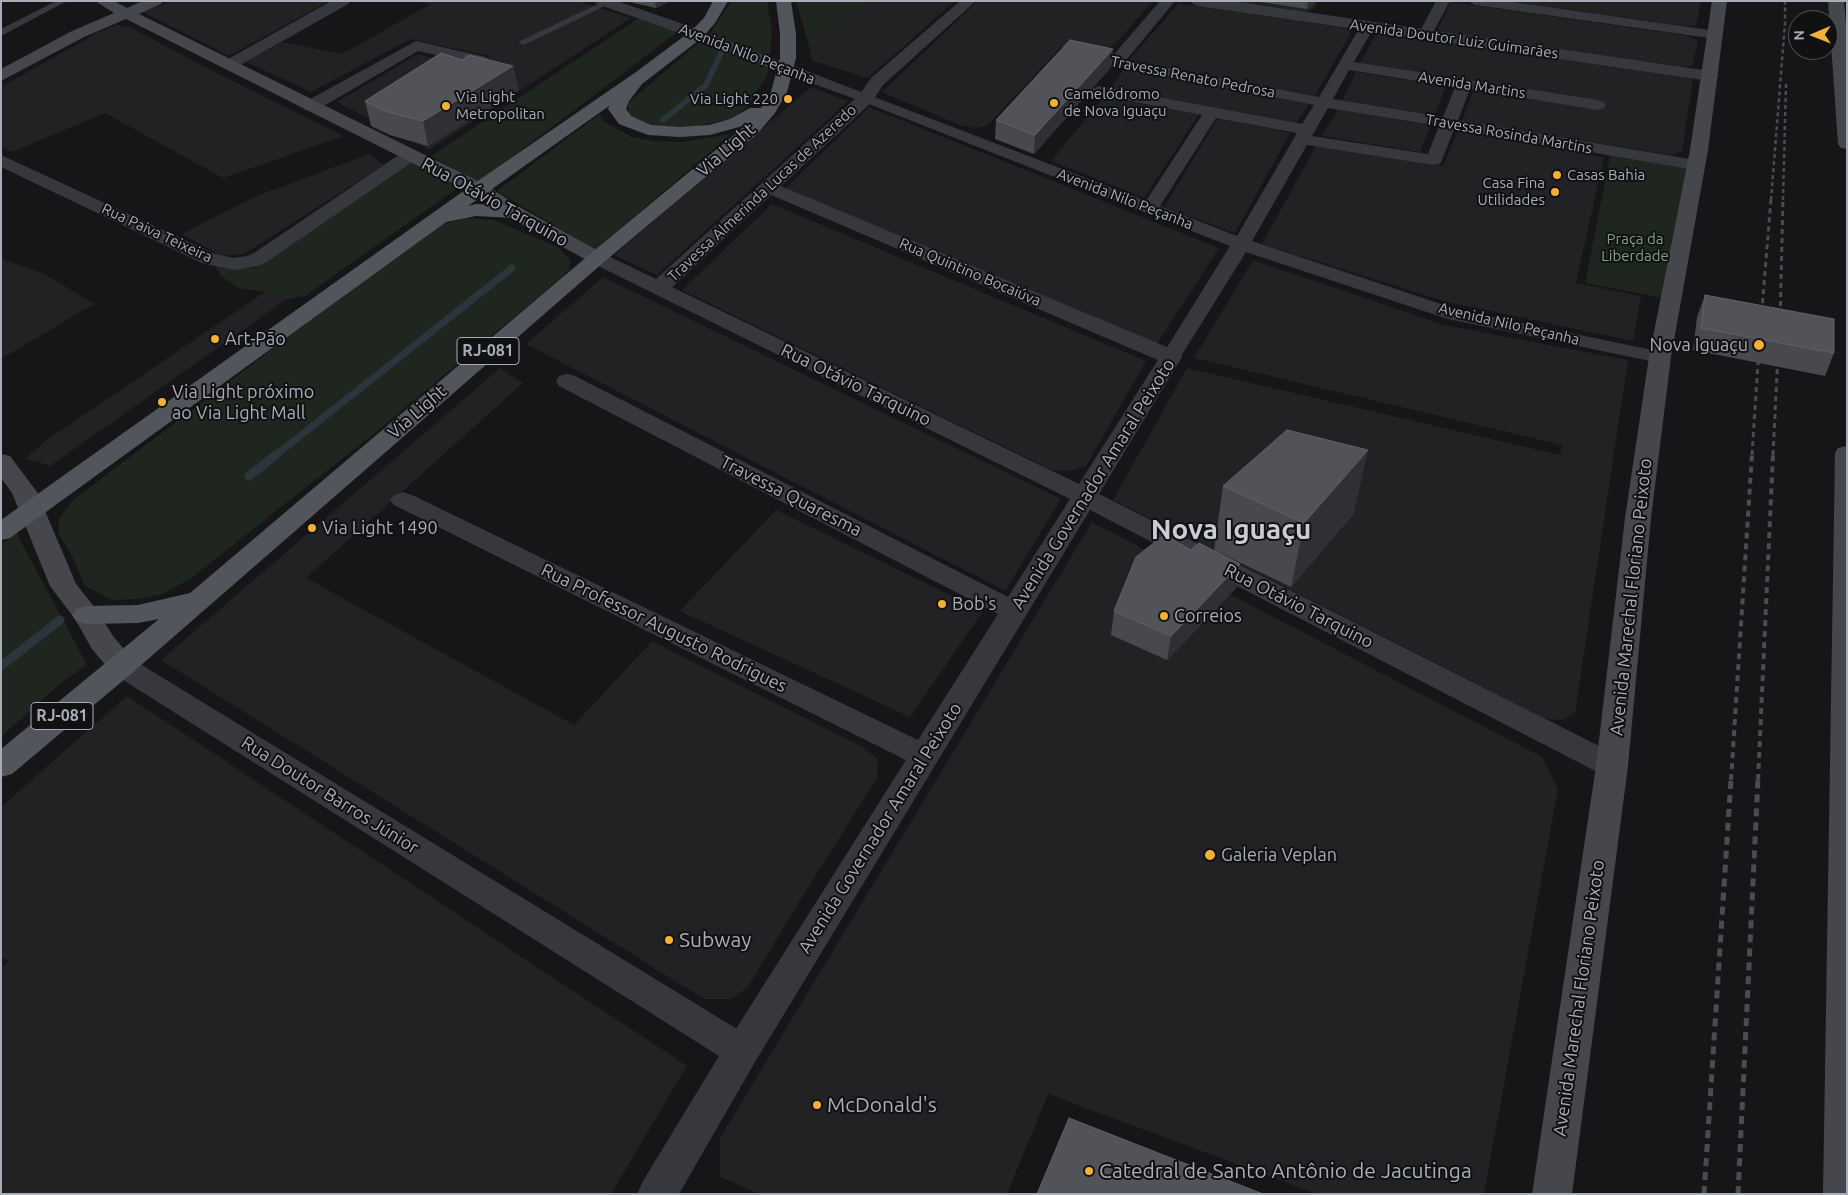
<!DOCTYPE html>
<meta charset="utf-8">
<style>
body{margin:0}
#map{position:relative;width:1848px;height:1195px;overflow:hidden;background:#161618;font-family:Ubuntu,sans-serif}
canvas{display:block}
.frame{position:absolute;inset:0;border:2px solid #a8adb8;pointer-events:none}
.north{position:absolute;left:1788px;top:10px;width:50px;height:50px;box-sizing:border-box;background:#111113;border:1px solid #4d4f55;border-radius:50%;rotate:269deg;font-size:14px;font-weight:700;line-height:20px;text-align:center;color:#a8adb8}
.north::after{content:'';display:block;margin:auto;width:18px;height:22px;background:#f2b134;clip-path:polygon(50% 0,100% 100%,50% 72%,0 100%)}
</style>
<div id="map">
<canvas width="1848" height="1195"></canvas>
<div class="frame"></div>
<div class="north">N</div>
</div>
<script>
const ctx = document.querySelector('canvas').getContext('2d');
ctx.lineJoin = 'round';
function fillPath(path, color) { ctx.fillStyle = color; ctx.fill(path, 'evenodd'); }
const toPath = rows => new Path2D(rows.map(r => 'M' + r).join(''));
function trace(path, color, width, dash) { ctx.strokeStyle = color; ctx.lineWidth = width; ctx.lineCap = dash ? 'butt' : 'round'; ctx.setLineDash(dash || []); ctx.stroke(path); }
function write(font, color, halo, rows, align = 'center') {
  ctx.font = font + ' Ubuntu,sans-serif'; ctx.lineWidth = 4; ctx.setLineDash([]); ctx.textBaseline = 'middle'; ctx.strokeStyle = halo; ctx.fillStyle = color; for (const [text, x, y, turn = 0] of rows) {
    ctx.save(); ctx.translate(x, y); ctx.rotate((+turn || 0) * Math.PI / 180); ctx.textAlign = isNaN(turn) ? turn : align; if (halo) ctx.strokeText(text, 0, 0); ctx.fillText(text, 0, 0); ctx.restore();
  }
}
fillPath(toPath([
 [172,1,329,1,229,56,143,12],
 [417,1,578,1,631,18,429,150,337,102,418,54,469,68,490,56,411,39,311,92,246,62,282,42,342,54,431,4],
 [869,1,955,1,868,78,812,61,810,49],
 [978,1,1153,1,1117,42,1108,49,1089,52,1061,47,987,126,976,128,962,126,882,92],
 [1220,1,1318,1,1314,8,1305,13],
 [1506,1,1695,1,1701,3,1696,25,1685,26],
 [1451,2,1688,36,1698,41,1692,66,1684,67,1436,33],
 [1179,3,1353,29,1315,96,1129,60],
 [117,25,130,27,205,67,344,136,223,178,105,113,12,152,1,147,1,87,97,33],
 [1377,33,1684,76,1693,80,1682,151,1672,155,1462,121,1474,89,1359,64],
 [1125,68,1309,104,1295,125,1110,88],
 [1356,72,1446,86,1434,116,1342,101],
 [811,87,848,101,657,275,614,255],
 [1104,97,1199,114,1144,198,1051,161],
 [869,107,1219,248,1157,344,786,188],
 [1338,109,1431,125,1420,152,1322,136],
 [1218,118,1290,133,1235,233,1164,207],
 [1458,131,1604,157,1576,283,1641,296,1633,341,1447,302,1262,244,1317,144,1443,166],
 [369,154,384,165,244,254,221,256,182,234,254,197],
 [772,204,1146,361,1086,466,1071,471,1052,470,682,290],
 [1,259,45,274,94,304,1,359],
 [1253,260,1444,325,1628,360,1575,713,1563,720,1546,719,1113,500,1187,368,1560,455,1562,445,1194,358],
 [603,277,1061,499,1005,591,526,344],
 [265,292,287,299,50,466,25,459,44,442],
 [500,368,523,383,306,578,574,725,652,641,861,746,878,759,877,778,799,902,748,987,732,999,704,999,161,660],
 [776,510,983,611,910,717,680,611],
 [1092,522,1542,757,1558,789,1484,1194,1317,1194,1048,1094,1007,1194,760,1194,720,1177,720,1138],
 [127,696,687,1066,611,1194,1,1194,1,969,9,961,1,957,1,807]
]), '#222225');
fillPath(toPath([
 [732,1,767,1,772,32,770,58,767,76,749,104,734,118,689,128,647,125,634,119,629,114,628,103,710,33],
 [796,1,869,1,810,49],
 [642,16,679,31,479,182,431,156],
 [600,114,603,121,632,137,653,141,683,142,731,134,595,250,497,191],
 [1611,152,1693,166,1668,299,1585,283],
 [408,160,463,184,305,296,287,299,265,292,239,288,221,276,214,263,255,268],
 [466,218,494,220,557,247,571,260,569,269,560,279,376,432,190,579,162,594,139,599,112,600,85,586,72,556,58,533,59,519,72,501,416,240,439,225],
 [18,532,19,538,87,665,63,681,1,737,1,544]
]), '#1e261f');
trace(toPath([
 [663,120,706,85,722,51]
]), '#2c353c', 5.5);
trace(toPath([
 [276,455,512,268]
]), '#2c353c', 7);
trace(toPath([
 [249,476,277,454],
 [1,666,60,620]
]), '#2c353c', 9);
fillPath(toPath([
 [56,1,67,1,1,36,1,29,56,1],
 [604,1,611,3,526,44,523,45,518,42,604,1]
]), '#37383d');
fillPath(toPath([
 [1436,1,1450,1,1430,38,1420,38,1418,35,1436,1],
 [1468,1,1506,1,1716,31,1721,32,1723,35,1721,38,1716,39,1475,5,1468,1],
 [1367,23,1372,24,1374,27,1354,62,1598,100,1604,102,1606,105,1604,108,1598,110,1470,89,1458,120,1696,160,1702,161,1704,165,1702,169,1696,170,1454,129,1442,160,1440,164,1434,165,1307,145,1252,241,1459,310,1667,353,1670,357,1667,361,1660,363,1448,319,1246,252,1178,361,1171,363,1164,361,1161,357,1230,246,861,101,780,72,692,37,690,34,692,31,702,31,1146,201,1202,115,1094,94,1091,91,1094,88,1099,86,1302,124,1314,105,1091,61,1086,60,1084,57,1086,54,1091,53,1319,97,1360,27,1362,24,1367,23],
 [1349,70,1455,87,1443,117,1333,99,1349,70],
 [1328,108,1439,126,1428,154,1312,136,1328,108],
 [1216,118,1297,133,1237,236,1160,206,1216,118]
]), '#37383d');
fillPath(toPath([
 [331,1,350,1,348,4,235,68,223,68,221,65,223,62,331,1],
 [960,1,976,1,883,85,872,102,781,186,1179,352,1182,357,1099,494,1623,758,1628,766,1623,774,1612,777,1601,774,1090,510,755,1062,742,1067,729,1062,724,1051,729,1040,906,760,394,505,390,500,394,495,403,492,412,495,918,740,998,614,559,386,556,381,559,376,567,374,575,376,1008,597,1070,499,590,262,587,258,590,254,597,252,604,254,656,279,860,94,871,78,960,1],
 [771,195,1158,360,1079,484,672,287,771,195],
 [1160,1,1175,1,1122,65,1110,65,1108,62,1110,59,1160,1],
 [1191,1,1231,1,1710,71,1716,72,1718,76,1716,80,1710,81,1198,6,1193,4,1191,1],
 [416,41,486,57,488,60,486,63,480,65,418,51,317,110,311,111,305,110,302,106,305,102,416,41],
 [409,151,415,152,418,156,415,160,268,261,259,266,234,270,202,263,1,167,1,155,215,254,234,258,247,256,254,253,403,152,409,151]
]), '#37383d');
fillPath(toPath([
 [595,1,617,1,703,31,705,34,703,37,697,39,691,37,597,4,595,1],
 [122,656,132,659,755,1040,760,1051,755,1062,679,1194,637,1194,643,1181,719,1056,112,673,108,666,112,659,122,656]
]), '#37383d');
fillPath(toPath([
 [95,1,114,1,127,8,142,1,163,1,161,4,139,14,486,185,521,208,604,254,607,258,604,262,597,264,590,262,507,216,472,193,126,19,84,37,1,81,1,69,72,31,114,13,95,1],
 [1712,1,1727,1,1708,150,1671,357,1651,518,1628,766,1572,1194,1532,1194,1596,766,1625,518,1649,357,1690,150,1712,1],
 [1828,1,1844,1,1847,38,1847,149,1841,148,1838,144,1828,1],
 [1847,446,1847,1194,1823,1194,1835,453,1838,448,1847,446],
 [1,454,10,456,37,492,76,584,96,609,113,636,132,659,136,666,132,673,122,676,112,673,92,649,75,619,50,586,12,493,1,478,1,454]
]), '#45474d');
fillPath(toPath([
 [713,1,728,1,715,23,703,37,642,84,629,101,626,109,631,116,651,125,680,127,709,125,730,119,750,108,761,108,771,92,780,58,780,34,776,1,791,1,796,34,796,58,787,92,775,113,757,134,604,262,132,673,12,774,1,777,1,749,159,619,138,623,86,624,76,621,72,615,76,609,86,606,138,605,190,593,590,254,746,125,710,135,680,137,648,135,619,124,608,109,609,106,468,206,476,204,514,206,521,208,524,212,521,216,514,218,476,216,446,222,10,538,1,540,1,520,472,185,636,72,691,31,704,18,713,1]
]), '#53555c');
trace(toPath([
 [1771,200,1785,23,1785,1],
 [1783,200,1786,84]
]), '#4a4c52', 2.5, [4, 3]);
trace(toPath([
 [1761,321,1771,199],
 [1780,324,1783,199],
 [1752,455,1759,348],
 [1773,455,1778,354]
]), '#4a4c52', 3, [5, 4]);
trace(toPath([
 [1731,780,1752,454],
 [1758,780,1773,454]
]), '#4a4c52', 4, [6, 5]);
trace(toPath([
 [1704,1194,1731,779],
 [1738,1194,1758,779]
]), '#4a4c52', 5, [8, 6]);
fillPath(toPath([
 [625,1,670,1,656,8],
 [1254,1,1316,1,1311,7,1307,9],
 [1113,49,1111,67,1034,154,995,139,996,120],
 [462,60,513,66,518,90,428,146,390,135,371,126,365,101],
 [1705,295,1834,353,1825,376,1693,350,1697,317],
 [1223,486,1354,513,1291,587,1214,550],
 [1191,550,1240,564,1236,588,1167,660,1111,635,1114,611]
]), '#47494d');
fillPath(toPath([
 [655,1,670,1,656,8],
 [1308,1,1316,1,1311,7,1307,9],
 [1113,49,1111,67,1034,154,1035,135],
 [513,66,518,90,428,146,423,121],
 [1368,450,1354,513,1291,587,1304,523],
 [1240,564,1236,588,1167,660,1171,636]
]), '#2f3033');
const building = toPath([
 [1070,40,1113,49,1035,135,996,120,1070,40],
 [441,53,462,60,469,55,513,66,423,121,384,111,365,101,441,53],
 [1705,295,1834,319,1834,353,1701,328,1705,295],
 [1287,430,1368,450,1304,523,1223,486,1287,430],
 [1164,535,1191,550,1199,543,1240,564,1171,636,1114,611,1136,557,1164,535],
 [1069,1118,1263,1194,1037,1194,1069,1118]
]);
fillPath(building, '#525359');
trace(building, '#5f6168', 1);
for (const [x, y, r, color] of [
 [788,99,5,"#f2b134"],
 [1054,103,5,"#f2b134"],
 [446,106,5,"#f2b134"],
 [1557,175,5,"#f2b134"],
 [1555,192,5,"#f2b134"],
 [215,339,5,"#f2b134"],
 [1759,345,6,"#f2b134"],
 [162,402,5,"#f2b134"],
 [312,528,5,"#f2b134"],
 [942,604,5,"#f2b134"],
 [1164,616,5,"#f2b134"],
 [1210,855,6,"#f2b134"],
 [669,940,5,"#f2b134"],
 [817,1105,5,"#f2b134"],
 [1089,1171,5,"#f2b134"]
]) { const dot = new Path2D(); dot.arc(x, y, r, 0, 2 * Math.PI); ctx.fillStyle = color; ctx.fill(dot); trace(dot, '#111113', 2); }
write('15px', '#a8adb8', '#111113', [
 ["Avenida Doutor Luiz Guimarães",1454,39,8],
 ["Avenida Nilo Peçanha",747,54,21],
 ["Travessa Renato Pedrosa",1193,77,11],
 ["Avenida Martins",1472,85,9],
 ["Travessa Rosinda Martins",1509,134,10],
 ["Travessa Almerinda Lucas de Azeredo",762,193,-43],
 ["Avenida Nilo Peçanha",1125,199,21],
 ["Rua Paiva Teixeira",157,233,25],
 ["Rua Quintino Bocaiúva",970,272,23],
 ["Avenida Nilo Peçanha",1509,324,13]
]);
write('15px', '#a8adb8', '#111113', [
 ["Camelódromo",1064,94],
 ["de Nova Iguaçu",1064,111],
 ["Via Light",456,97],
 ["Metropolitan",456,114],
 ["Via Light 220",778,99,"right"],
 ["Casas Bahia",1567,175],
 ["Casa Fina",1545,183,"right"],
 ["Utilidades",1545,200,"right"]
], 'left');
write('15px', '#7fa381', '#111113', [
 ["Praça da",1635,239],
 ["Liberdade",1635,256]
]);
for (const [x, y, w] of [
 [488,351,62],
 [62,716,62]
]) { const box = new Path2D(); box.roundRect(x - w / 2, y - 13.5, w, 27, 4); ctx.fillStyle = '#111113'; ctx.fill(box); trace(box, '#a8adb8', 1); }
write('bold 16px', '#a8adb8', null, [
 ["RJ-081",488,351],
 ["RJ-081",62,716]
]);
write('18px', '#a8adb8', '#111113', [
 ["Via Light",726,150,-41],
 ["Rua Otávio Tarquino",495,202,29],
 ["Rua Otávio Tarquino",856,385,26],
 ["Via Light",417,412,-41],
 ["Avenida Governador Amaral Peixoto",1093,484,-58],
 ["Travessa Quaresma",791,496,27],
 ["Avenida Marechal Floriano Peixoto",1631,597,-84],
 ["Rua Otávio Tarquino",1299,606,27],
 ["Rua Professor Augusto Rodrigues",664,628,26],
 ["Rua Doutor Barros Júnior",330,795,32],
 ["Avenida Governador Amaral Peixoto",880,828,-58],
 ["Avenida Marechal Floriano Peixoto",1579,998,-82]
]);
write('18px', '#a8adb8', '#111113', [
 ["Art-Pão",225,339],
 ["Nova Iguaçu",1748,345,"right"],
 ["Via Light próximo",172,392],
 ["ao Via Light Mall",172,413],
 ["Via Light 1490",322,528],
 ["Bob's",952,604],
 ["Correios",1174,616],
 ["Galeria Veplan",1221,855]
], 'left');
write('21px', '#a8adb8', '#111113', [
 ["Subway",679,940],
 ["McDonald's",827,1105],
 ["Catedral de Santo Antônio de Jacutinga",1099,1171]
], 'left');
write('bold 28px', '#c9ccd4', '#111113', [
 ["Nova Iguaçu",1231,530]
]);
</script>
